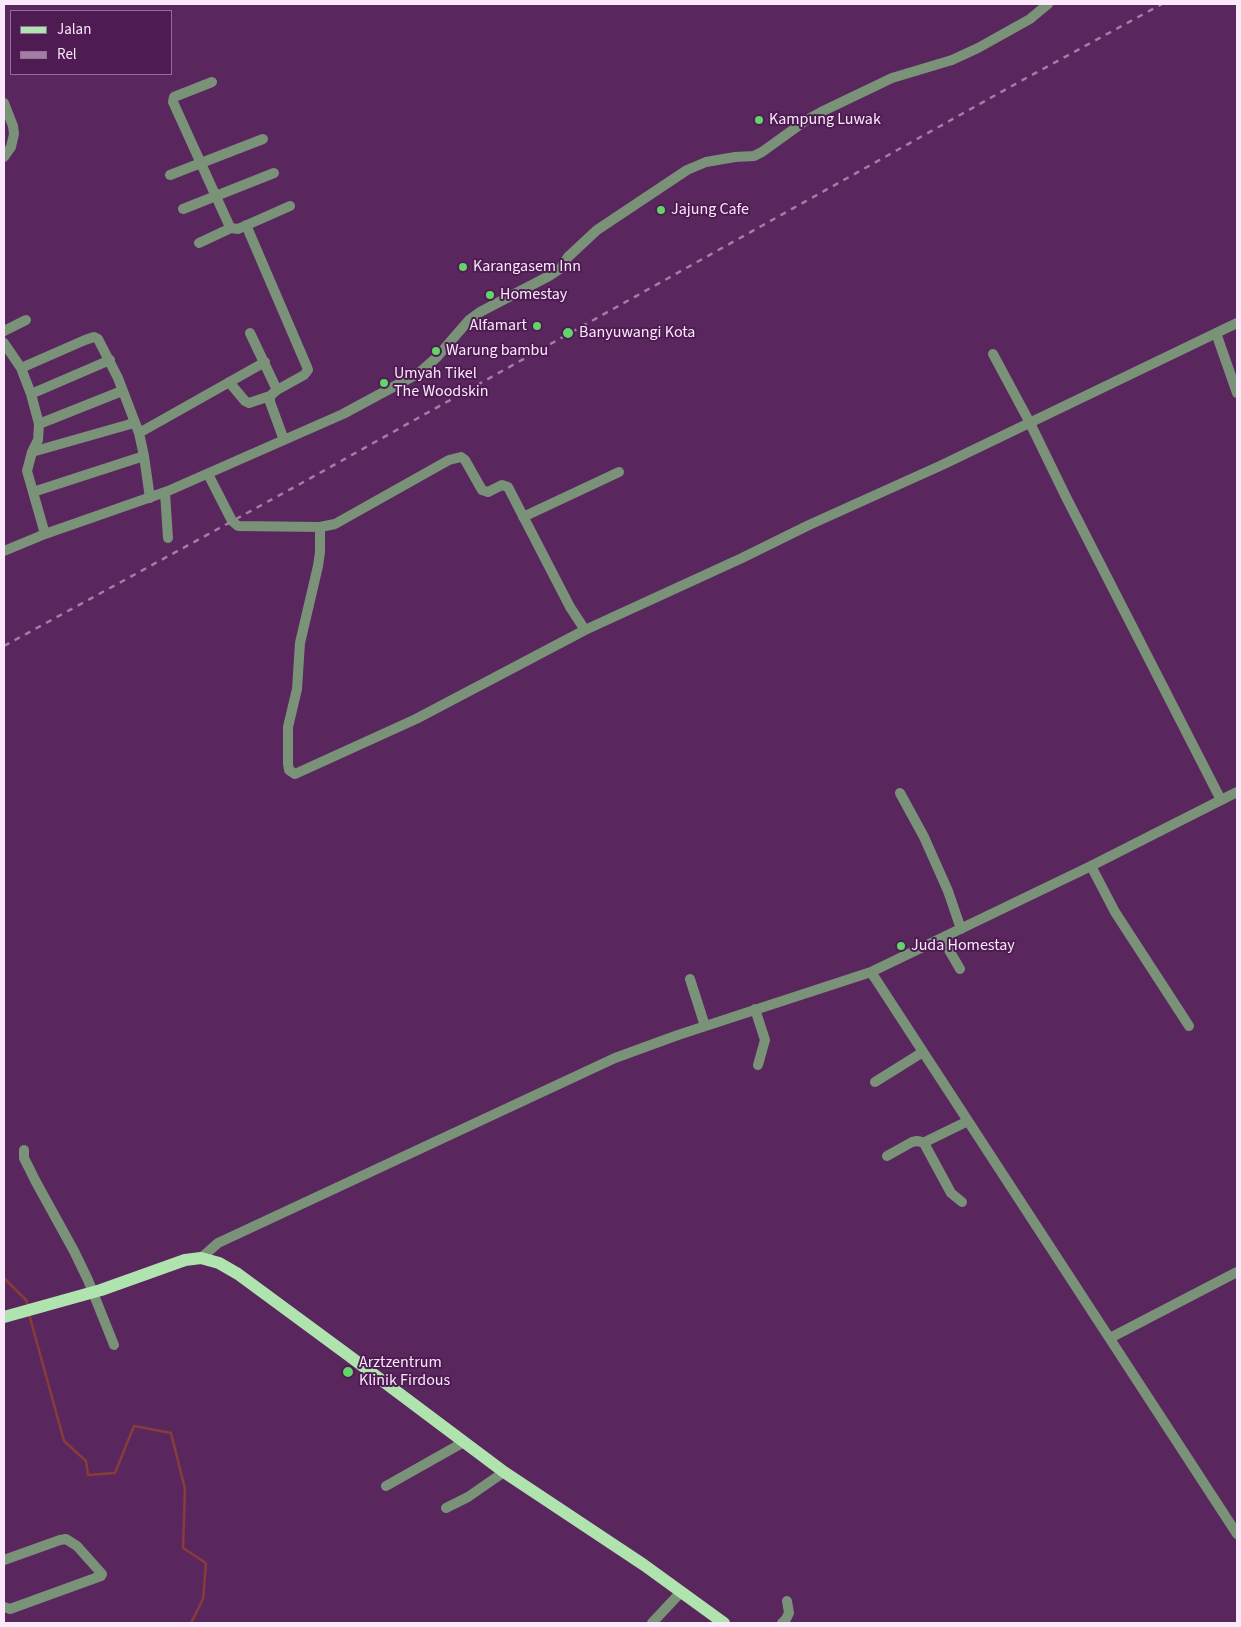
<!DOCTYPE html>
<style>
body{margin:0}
#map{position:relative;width:1241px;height:1627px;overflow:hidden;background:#59275e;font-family:"Source Sans 3",sans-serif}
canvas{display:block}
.frame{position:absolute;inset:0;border:5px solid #fae8fb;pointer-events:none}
.legend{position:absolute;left:10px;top:10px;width:162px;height:65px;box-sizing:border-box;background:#4e1c52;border:1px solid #936e96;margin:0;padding:6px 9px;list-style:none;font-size:15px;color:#fae8fb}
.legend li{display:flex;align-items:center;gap:10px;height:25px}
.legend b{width:25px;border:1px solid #936e96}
</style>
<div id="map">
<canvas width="1241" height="1627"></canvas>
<div class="frame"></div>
<ul class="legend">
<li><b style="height:6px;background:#b0e4af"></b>Jalan</li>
<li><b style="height:6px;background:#a27ea5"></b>Rel</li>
</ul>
</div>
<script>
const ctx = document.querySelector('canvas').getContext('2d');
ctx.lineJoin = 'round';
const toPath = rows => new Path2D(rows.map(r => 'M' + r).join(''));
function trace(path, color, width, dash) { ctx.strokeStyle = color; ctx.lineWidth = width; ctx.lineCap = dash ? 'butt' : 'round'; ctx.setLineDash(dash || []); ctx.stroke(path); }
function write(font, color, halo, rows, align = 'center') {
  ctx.font = font + ' "Source Sans 3",sans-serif'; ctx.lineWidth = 4; ctx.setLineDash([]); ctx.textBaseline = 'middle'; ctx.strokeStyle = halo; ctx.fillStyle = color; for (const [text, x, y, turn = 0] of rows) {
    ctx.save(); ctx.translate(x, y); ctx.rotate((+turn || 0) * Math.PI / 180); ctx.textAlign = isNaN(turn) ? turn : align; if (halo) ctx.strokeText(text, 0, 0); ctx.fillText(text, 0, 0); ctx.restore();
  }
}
trace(toPath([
 [4,1278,26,1300,28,1306],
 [29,1314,64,1441,86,1461,88,1475,115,1473,134,1426,171,1433,185,1489,183,1548,206,1563,203,1599,191,1623]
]), '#883c39', 2.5);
trace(toPath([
 [212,82,174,97,173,102,229,225,231,228,238,229,290,206],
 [4,103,13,126,14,134,11,147,4,157],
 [170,175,263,139],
 [183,209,274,173],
 [246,225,307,367,308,370,304,375,277,390,270,396,270,402,284,440],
 [199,243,231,228],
 [4,331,26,320],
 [250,333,277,390],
 [1216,333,1237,393],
 [4,343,21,368,31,394,39,424,38,440,32,452,27,471,45,534],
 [993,354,1030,423,1066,497,1221,800],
 [21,368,85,340,94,337,98,339,118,378,139,433,144,456,150,498],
 [229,382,245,401,249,403,270,396],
 [31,394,110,360],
 [39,424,122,391],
 [139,433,265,362],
 [32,452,134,423],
 [208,474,232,521,238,526,320,527,335,524,449,460,461,457,465,460,482,490,488,492,502,485,508,487,570,607,585,630],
 [33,492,144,456],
 [165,493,168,538],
 [523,517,619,472],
 [320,527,320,552,318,566,300,643,297,689,288,727,288,764,289,770,295,774,416,719,585,630,742,558,809,525,942,465,1237,323],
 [4,551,45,534,168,491,343,414,419,373,437,357,469,320,480,312,549,276,561,268,568,257,597,230,687,170,706,162,735,157,754,156,762,152,805,121,821,112,892,78,952,60,978,48,1030,19,1048,4],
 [900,793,924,837,948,891,961,929],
 [1091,866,1115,912,1189,1026],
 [942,938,960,969],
 [871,972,1237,1534],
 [690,979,705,1026],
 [755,1009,765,1040,758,1065],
 [875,1082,923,1052],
 [24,1150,24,1158,36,1182,74,1251,88,1280,114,1345],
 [887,1156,912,1142,917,1141,926,1143],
 [962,1202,951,1193,925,1145,927,1141,968,1121],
 [201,1258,218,1243,615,1058,678,1035,871,972,1091,866,1237,792],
 [1110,1338,1237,1272],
 [386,1486,464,1442],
 [446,1508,468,1497,504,1472],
 [4,1560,60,1540,66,1539,77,1546,102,1574,101,1576,10,1609,4,1607],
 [652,1623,681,1592],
 [782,1623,786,1619,789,1613,787,1601]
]), '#799278', 10);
trace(toPath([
 [4,1317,101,1290,185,1260,201,1258,219,1263,238,1274,348,1355,504,1472,644,1565,724,1623]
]), '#b0e4af', 12);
trace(toPath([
 [4,646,300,484,1019,82,1162,4]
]), '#a27ea5', 2.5, [6, 6]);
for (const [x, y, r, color] of [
 [759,120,5,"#63d468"],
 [661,210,5,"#63d468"],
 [463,267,5,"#63d468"],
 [490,295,5,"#63d468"],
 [537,326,5,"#63d468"],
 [568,333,6,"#63d468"],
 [436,351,5,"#63d468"],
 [384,383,5,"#63d468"],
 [901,946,5,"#63d468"],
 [348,1372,6,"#63d468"]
]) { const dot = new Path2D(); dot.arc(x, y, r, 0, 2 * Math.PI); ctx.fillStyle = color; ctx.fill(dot); trace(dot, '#4e1c52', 2); }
write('16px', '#fae8fb', '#4e1c52', [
 ["Kampung Luwak",769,120],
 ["Jajung Cafe",671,210],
 ["Karangasem Inn",473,267],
 ["Homestay",500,295],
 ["Alfamart",527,326,"right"],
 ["Banyuwangi Kota",579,333],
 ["Warung bambu",446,351],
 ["Umyah Tikel",394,374],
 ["The Woodskin",394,392],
 ["Juda Homestay",911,946],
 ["Arztzentrum",359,1363],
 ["Klinik Firdous",359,1381]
], 'left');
</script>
